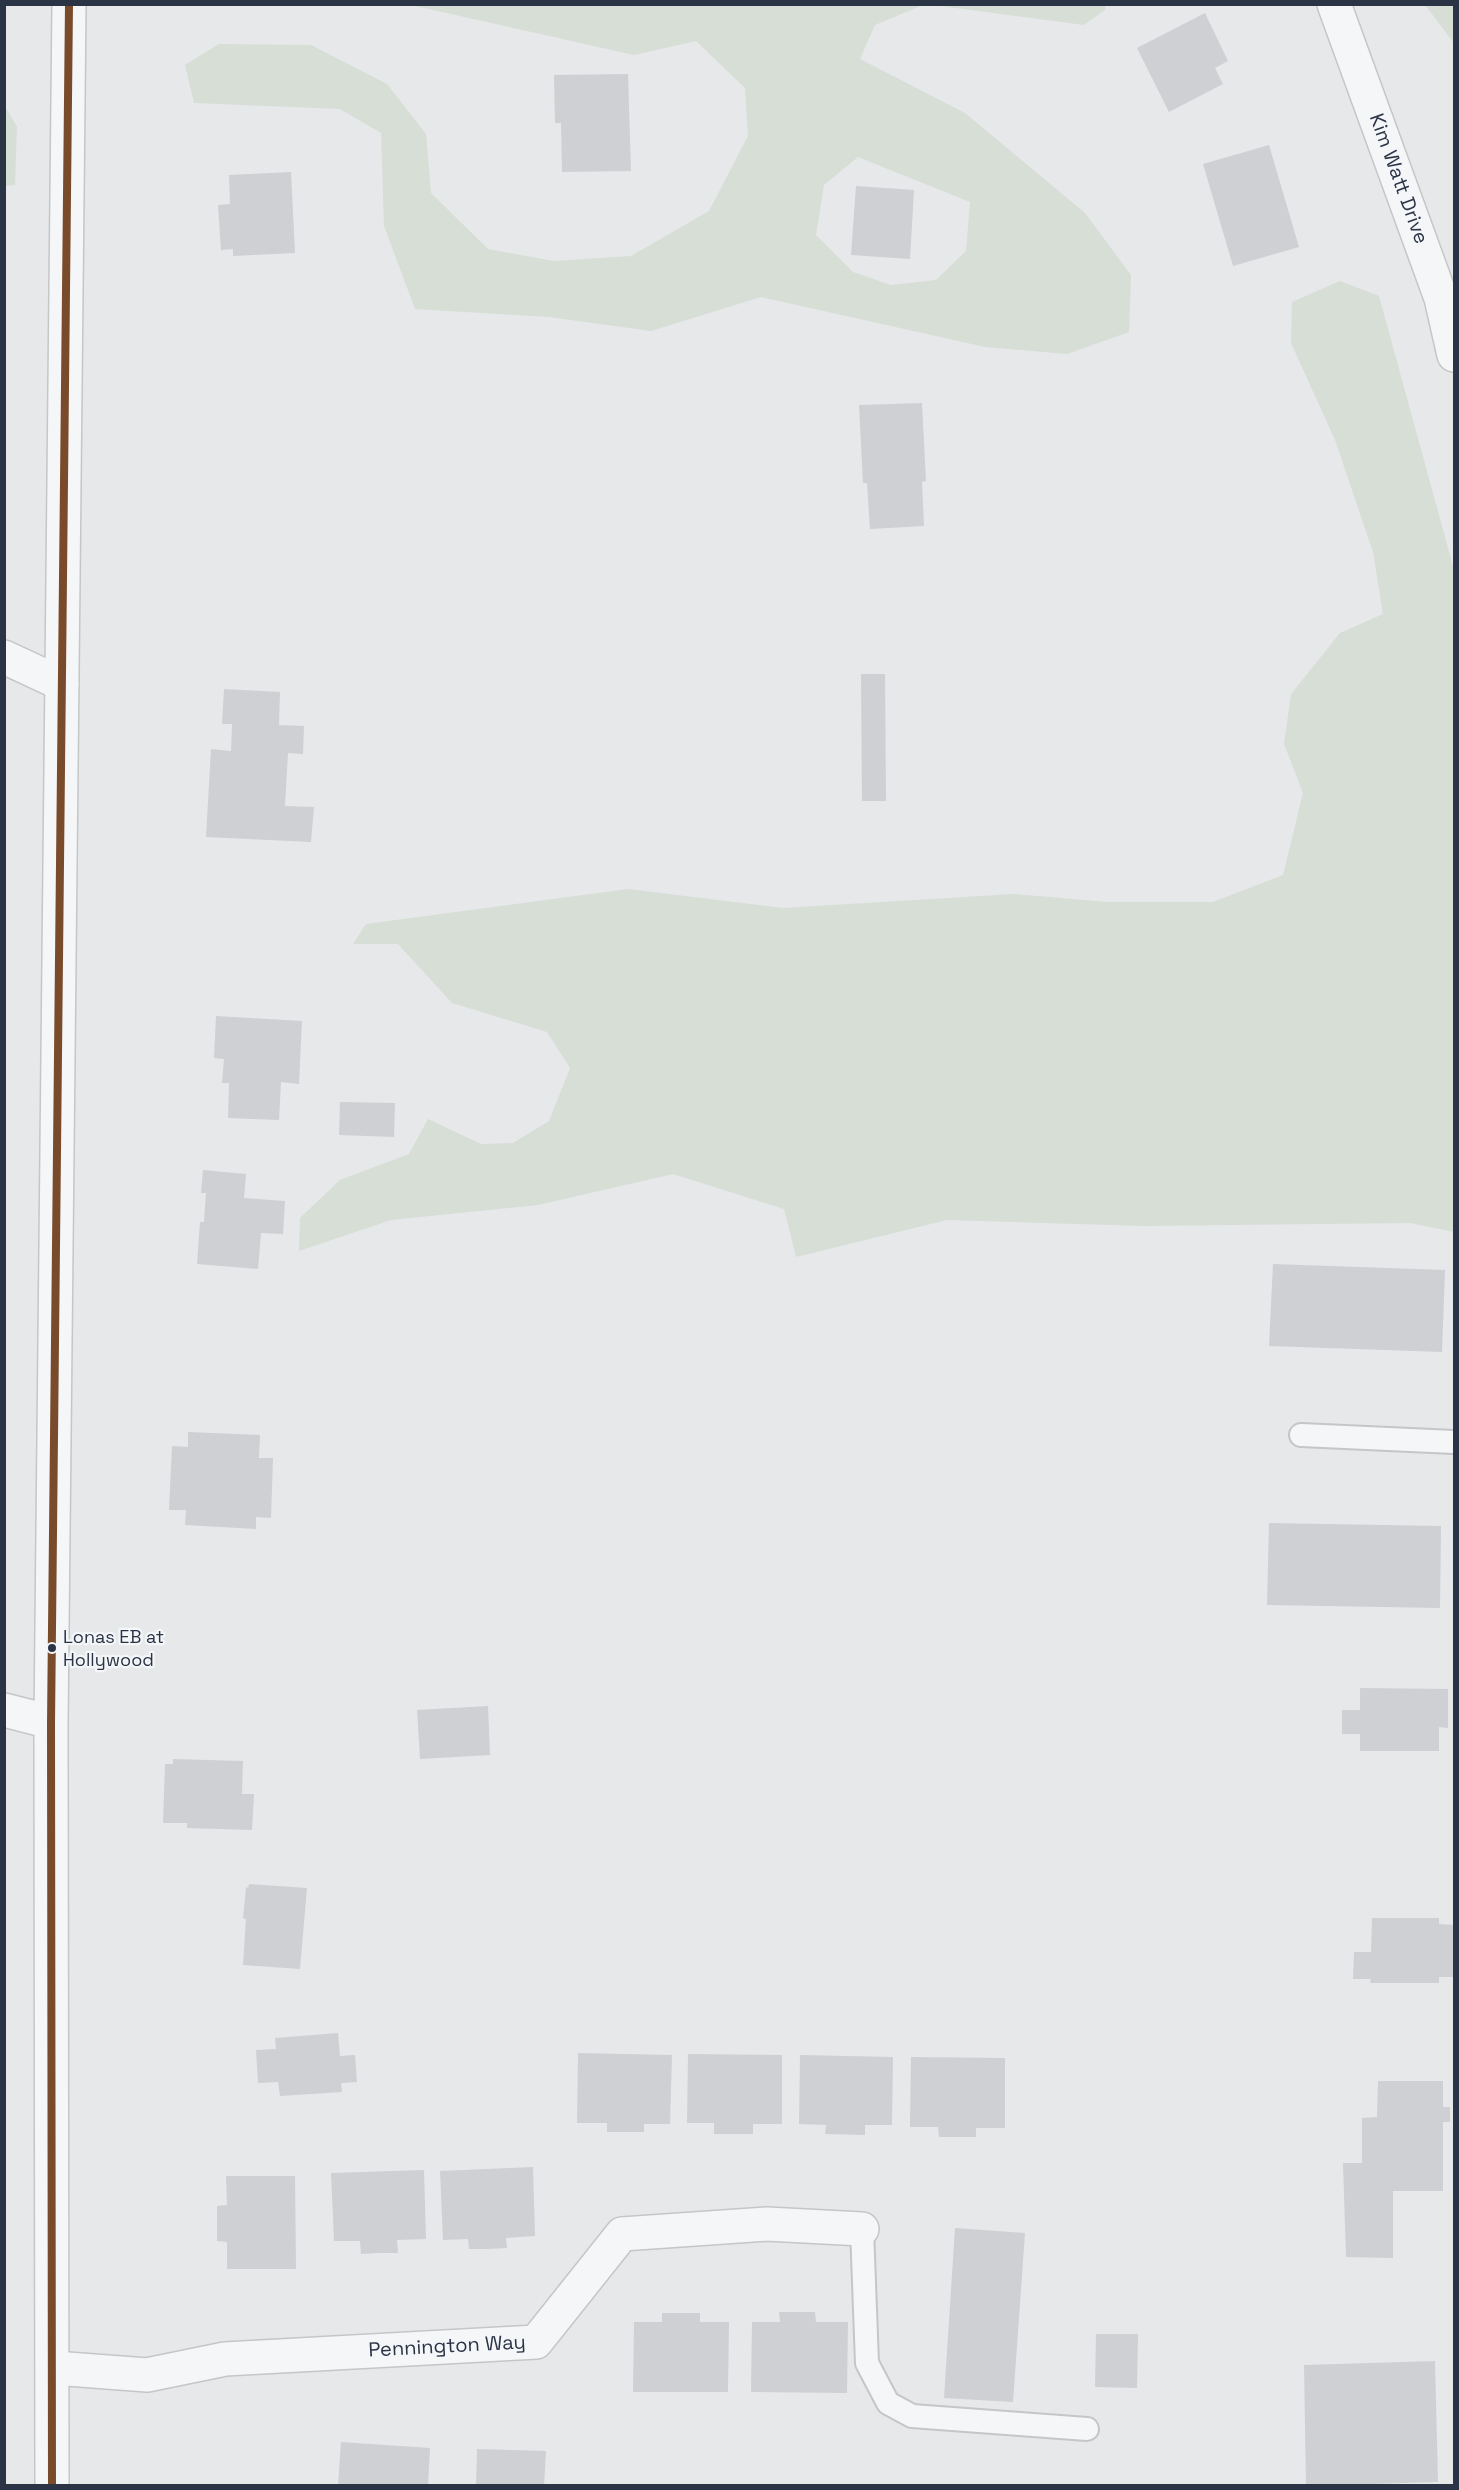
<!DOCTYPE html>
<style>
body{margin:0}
#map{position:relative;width:1459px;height:2490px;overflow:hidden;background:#e6e8ea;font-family:"Space Grotesk",sans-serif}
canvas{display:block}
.frame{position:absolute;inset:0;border:6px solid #2b3445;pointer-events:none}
</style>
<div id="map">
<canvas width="1459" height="2490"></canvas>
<div class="frame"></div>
</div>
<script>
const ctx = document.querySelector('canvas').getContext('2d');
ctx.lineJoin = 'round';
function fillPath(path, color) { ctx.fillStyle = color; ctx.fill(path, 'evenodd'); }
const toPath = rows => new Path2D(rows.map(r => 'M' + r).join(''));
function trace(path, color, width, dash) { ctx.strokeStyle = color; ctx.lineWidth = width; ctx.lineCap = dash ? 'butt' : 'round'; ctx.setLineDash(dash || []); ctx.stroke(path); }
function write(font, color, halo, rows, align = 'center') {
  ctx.font = font + ' "Space Grotesk",sans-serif'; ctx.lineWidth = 4.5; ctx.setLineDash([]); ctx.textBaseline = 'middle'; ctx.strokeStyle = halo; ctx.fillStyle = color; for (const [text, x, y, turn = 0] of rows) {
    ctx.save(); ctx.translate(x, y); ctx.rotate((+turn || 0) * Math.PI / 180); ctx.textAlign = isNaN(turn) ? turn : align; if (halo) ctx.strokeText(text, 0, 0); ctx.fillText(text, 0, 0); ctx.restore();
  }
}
fillPath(toPath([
 [1104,4,1106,9,1084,25,933,5],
 [411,5,923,5,875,25,860,59,965,113,1085,213,1131,275,1129,332,1067,354,985,347,761,297,651,331,549,317,415,309,384,226,381,133,340,109,194,103,185,65,219,44,311,45,387,84,426,134,431,193,488,249,554,261,631,256,709,211,748,136,745,88,696,41,634,55],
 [858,157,970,202,966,251,936,280,891,285,853,272,816,235,824,185],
 [1425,5,1454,5,1454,43],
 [5,106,17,127,15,185,5,186],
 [1340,281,1379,296,1454,570,1454,1232,1410,1223,1143,1226,947,1220,796,1257,784,1209,673,1174,538,1205,391,1220,299,1251,300,1218,340,1180,409,1154,428,1119,481,1144,513,1143,549,1121,570,1068,547,1032,452,1003,398,944,353,944,366,924,628,889,783,908,1014,894,1108,902,1213,902,1283,875,1303,793,1284,744,1291,694,1340,633,1383,614,1373,552,1335,440,1291,343,1292,302]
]), '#d6ded6');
fillPath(toPath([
 [1205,13,1228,61,1215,68,1223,84,1169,112,1137,48],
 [628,74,631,171,562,172,561,123,555,123,554,75],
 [1269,145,1299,247,1233,266,1203,164],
 [291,172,295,253,233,256,233,249,221,250,218,205,230,204,229,175],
 [856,186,914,190,910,259,851,255],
 [922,403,926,481,922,482,924,526,870,529,867,483,863,483,859,405],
 [861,674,885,674,886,801,862,801],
 [224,689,280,692,279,725,304,726,303,754,288,753,285,806,314,807,311,842,206,837,211,749,231,751,232,724,222,724],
 [216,1016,302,1021,299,1084,281,1082,279,1120,228,1118,229,1083,222,1083,224,1059,214,1058],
 [340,1102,395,1103,394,1137,339,1135],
 [203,1170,246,1174,244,1198,285,1201,283,1234,261,1233,258,1269,197,1264,200,1222,204,1222,206,1193,201,1193],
 [1273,1264,1445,1270,1442,1352,1269,1346],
 [188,1432,260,1435,259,1458,273,1458,271,1518,256,1517,256,1529,185,1525,186,1510,169,1510,172,1446,188,1447],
 [1269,1523,1441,1526,1440,1608,1267,1605],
 [1360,1688,1448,1689,1448,1728,1439,1727,1439,1751,1360,1751,1360,1734,1342,1734,1342,1710,1360,1710],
 [488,1706,490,1755,420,1759,417,1710],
 [173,1759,243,1761,242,1794,254,1794,252,1830,187,1828,187,1823,163,1823,165,1764,173,1764],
 [249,1884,307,1888,300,1969,243,1965,246,1919,243,1918,246,1887,248,1888],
 [1372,1918,1439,1918,1439,1924,1454,1925,1454,1977,1439,1977,1439,1983,1370,1983,1371,1979,1353,1979,1354,1952,1371,1952],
 [338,2033,340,2056,355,2055,357,2082,341,2083,342,2092,280,2096,278,2082,258,2083,256,2050,276,2049,275,2038],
 [578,2053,672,2055,670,2124,644,2124,644,2132,607,2132,607,2123,577,2123],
 [688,2054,782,2055,782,2124,753,2124,753,2134,714,2134,714,2123,687,2123],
 [800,2055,893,2057,892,2125,865,2125,865,2135,825,2134,826,2125,799,2124],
 [911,2057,1005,2058,1005,2128,976,2128,976,2137,939,2137,938,2127,910,2127],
 [1378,2081,1443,2081,1443,2107,1450,2107,1450,2122,1443,2122,1443,2191,1393,2191,1393,2258,1346,2257,1343,2163,1362,2163,1362,2118,1377,2117],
 [533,2167,535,2236,506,2238,507,2248,488,2249,469,2249,468,2239,443,2240,440,2171],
 [424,2170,426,2239,397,2240,398,2253,379,2253,361,2254,360,2241,334,2241,331,2173],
 [226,2176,295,2176,296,2269,227,2269,227,2242,217,2241,217,2206,227,2205],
 [955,2228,1025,2233,1013,2402,944,2398],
 [779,2312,815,2312,816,2322,848,2322,847,2393,751,2392,752,2322,780,2322],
 [662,2313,700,2313,700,2322,729,2322,728,2392,633,2392,634,2322,662,2322],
 [1096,2334,1138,2334,1137,2388,1095,2387],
 [1435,2361,1438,2482,1306,2486,1304,2365],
 [341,2442,430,2448,428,2486,338,2486],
 [477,2449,546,2451,544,2486,476,2486]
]), '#ced0d3');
const service = toPath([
 [1301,1435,1454,1442],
 [862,2229,867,2363,888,2403,912,2416,1087,2429]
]);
const minor = toPath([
 [1334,4,1441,298,1454,355],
 [4,657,62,684],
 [54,2368,147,2375,225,2359,536,2342,622,2234,767,2224,862,2229]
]);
const tertiary = toPath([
 [4,1710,51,1722],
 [52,2486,51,1722,69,4]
]);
trace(service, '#c4c6c8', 26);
trace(minor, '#c4c6c8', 36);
trace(tertiary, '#c4c6c8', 36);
trace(service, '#f5f6f7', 22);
trace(minor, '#f5f6f7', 33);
trace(tertiary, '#f5f6f7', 33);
trace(toPath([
 [52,2486,51,1722,69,4]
]), '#7a4b2a', 8);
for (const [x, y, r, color] of [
 [52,1648,5,"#2b3445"]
]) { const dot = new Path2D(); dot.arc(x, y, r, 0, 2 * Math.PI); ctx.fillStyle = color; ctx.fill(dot); trace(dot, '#f4f6f9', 2); }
write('18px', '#2b3445', '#f4f6f9', [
 ["Lonas EB at",63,1638],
 ["Hollywood",63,1661]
], 'left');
write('20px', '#2b3445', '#f4f6f9', [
 ["Kim Watt Drive",1398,179,70],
 ["Pennington Way",447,2347,-3]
]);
</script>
